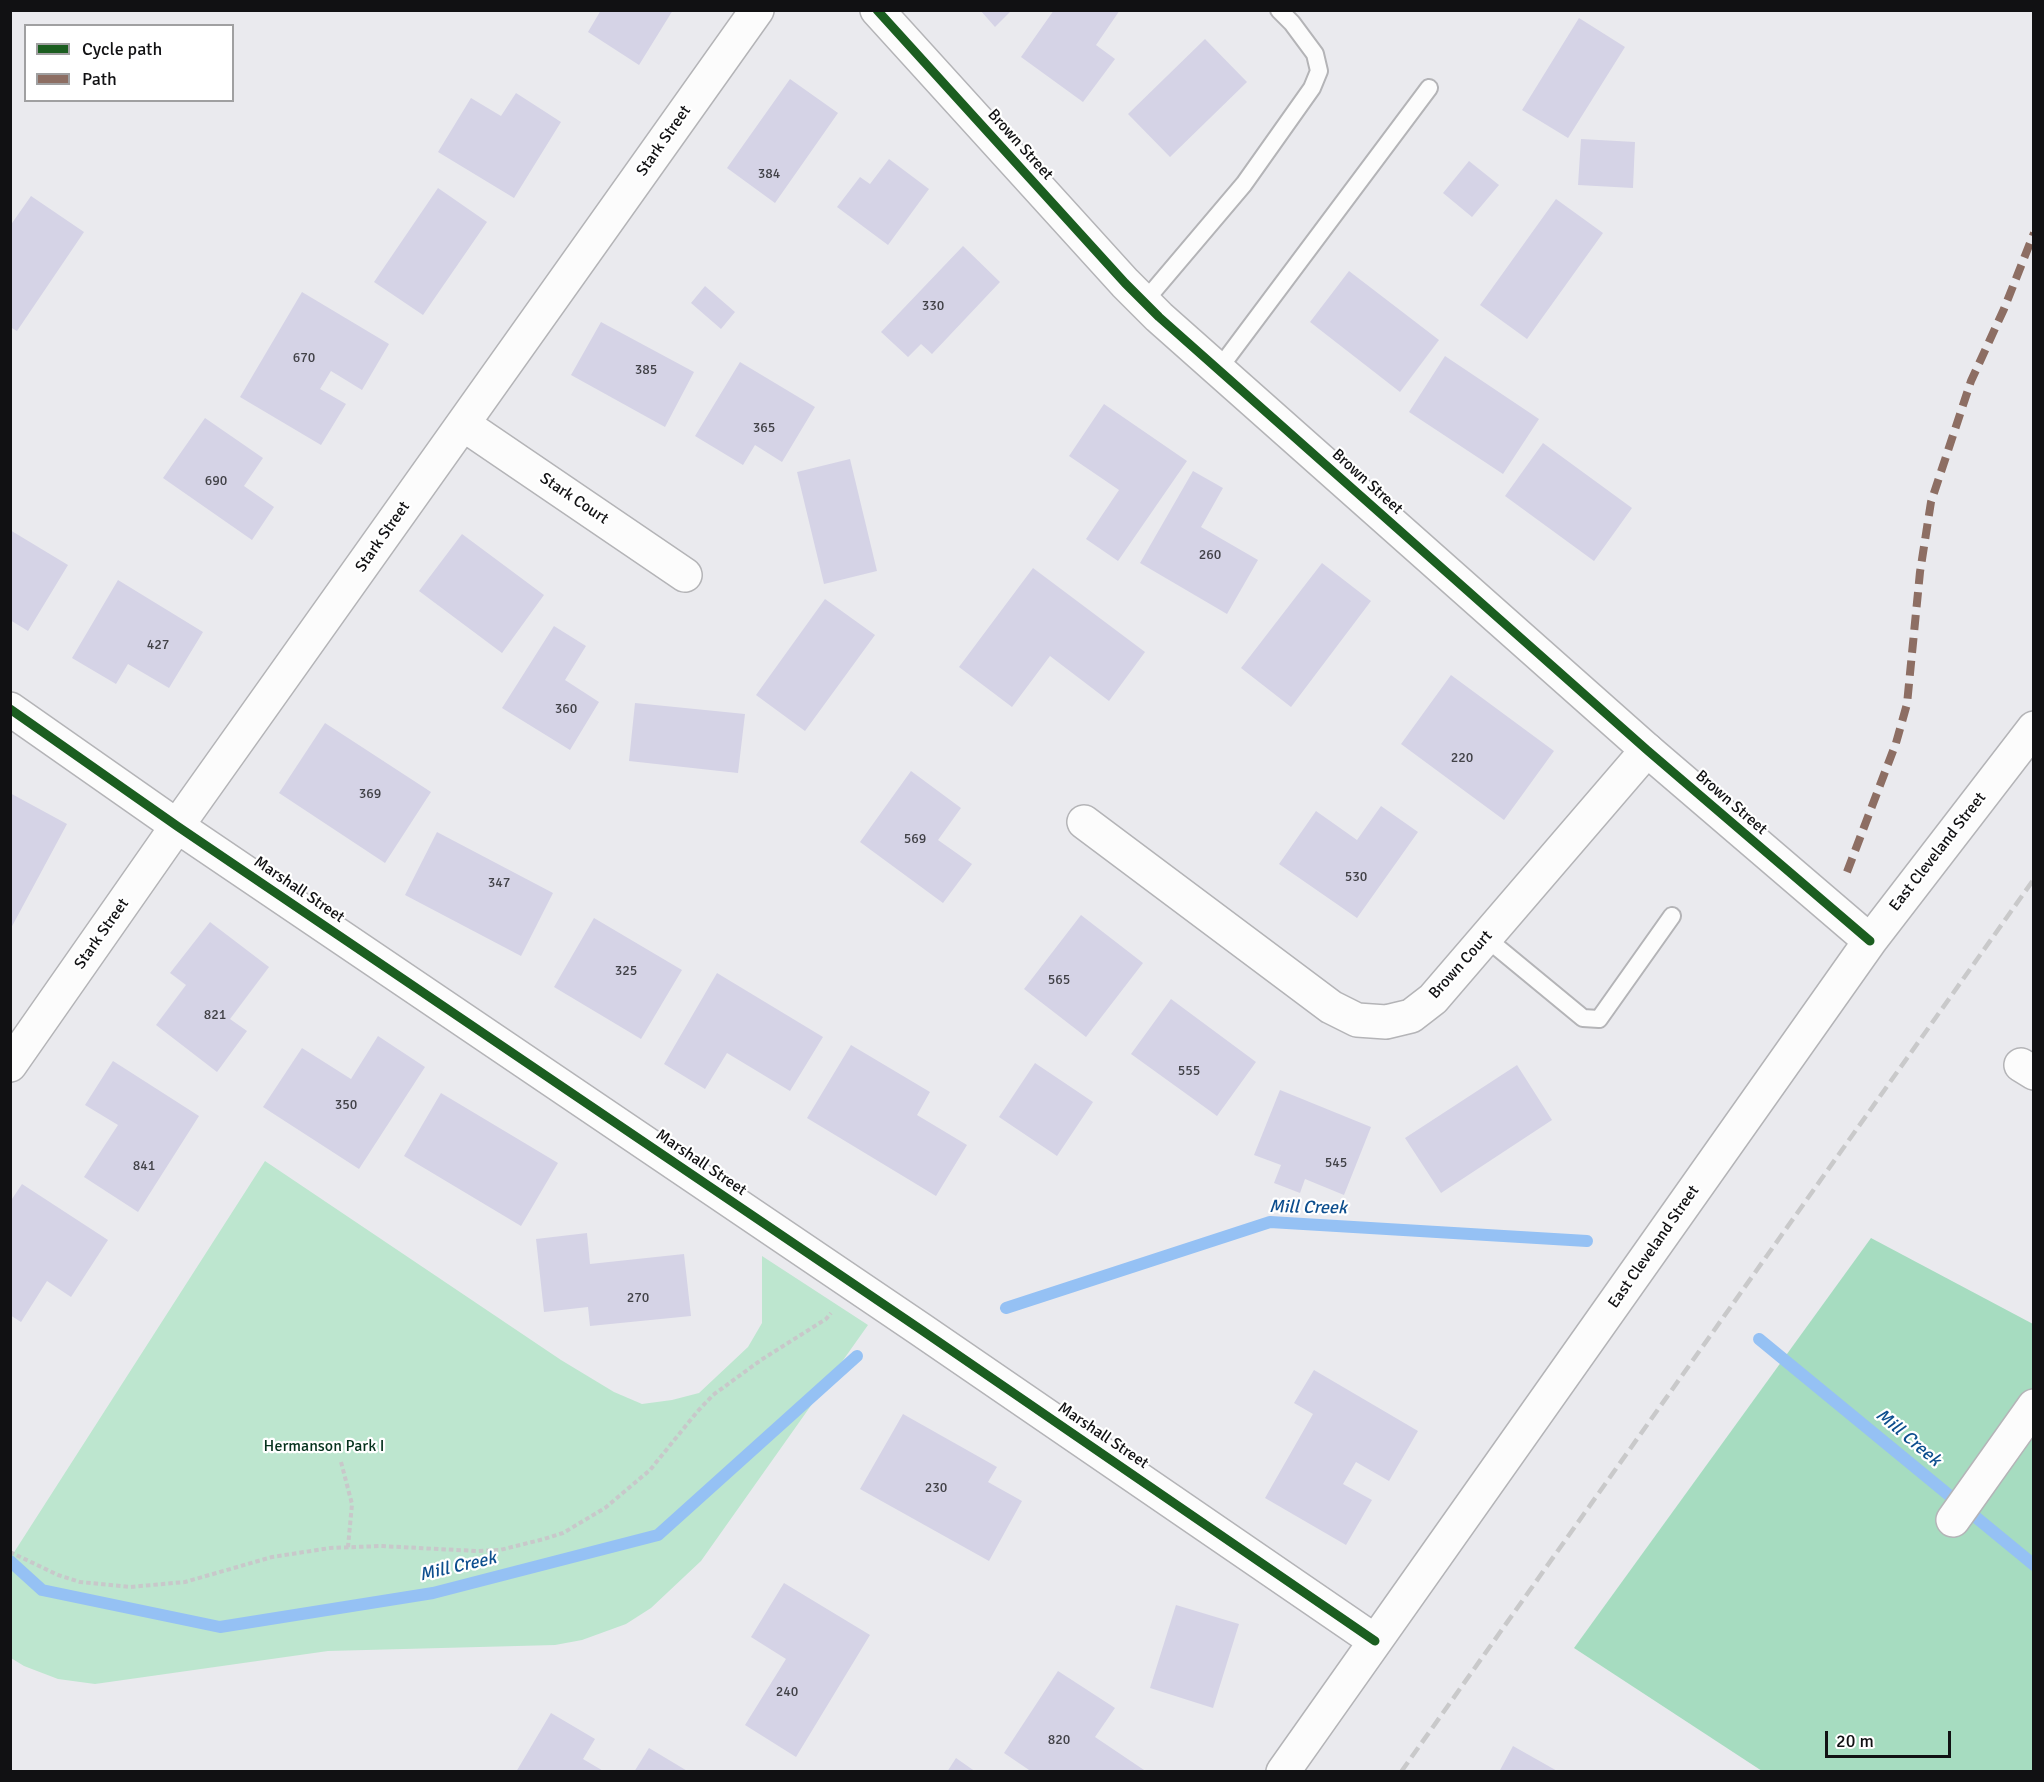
<!DOCTYPE html>
<style>
body{margin:0}
#map{position:relative;width:2044px;height:1782px;overflow:hidden;background:#eaeaee;font-family:Signika,sans-serif}
canvas{display:block}
.frame{position:absolute;inset:0;border:12px solid #111113;pointer-events:none}
.legend{position:absolute;left:24px;top:24px;width:210px;height:78px;box-sizing:border-box;background:#fff;border:2px solid #a0a0a1;margin:0;padding:8px 10px;list-style:none;font-size:18px;color:#111113}
.legend li{display:flex;align-items:center;gap:12px;height:30px}
.legend b{width:30px;border:2px solid #a0a0a1}
.scale{position:absolute;left:1825px;top:1731px;width:126px;height:27px;box-sizing:border-box;border:3px solid #111113;border-top:0;padding-left:8px;font-size:18px;line-height:21px;white-space:nowrap;color:#111113;-webkit-text-stroke:4px #fff;paint-order:stroke}
</style>
<div id="map">
<canvas width="2044" height="1782"></canvas>
<div class="frame"></div>
<ul class="legend">
<li><b style="height:8px;background:#1b5e20"></b>Cycle path</li>
<li><b style="height:8px;background:#8d6e63"></b>Path</li>
</ul>
<div class="scale">20 m</div>
</div>
<script>
const ctx = document.querySelector('canvas').getContext('2d');
ctx.lineJoin = 'round';
function fillPath(path, color) { ctx.fillStyle = color; ctx.fill(path, 'evenodd'); }
const toPath = rows => new Path2D(rows.map(r => 'M' + r).join(''));
function trace(path, color, width, dash) { ctx.strokeStyle = color; ctx.lineWidth = width; ctx.lineCap = dash ? 'butt' : 'round'; ctx.setLineDash(dash || []); ctx.stroke(path); }
function write(font, color, halo, rows, align = 'center') {
  ctx.font = font + ' Signika,sans-serif'; ctx.lineWidth = 4.5; ctx.setLineDash([]); ctx.textBaseline = 'middle'; ctx.strokeStyle = halo; ctx.fillStyle = color; for (const [text, x, y, turn = 0] of rows) {
    ctx.save(); ctx.translate(x, y); ctx.rotate((+turn || 0) * Math.PI / 180); ctx.textAlign = isNaN(turn) ? turn : align; if (halo) ctx.strokeText(text, 0, 0); ctx.fillText(text, 0, 0); ctx.restore();
  }
}
fillPath(toPath([
 [265,1161,561,1360,614,1392,642,1404,672,1400,699,1393,748,1347,762,1323,762,1256,868,1325,701,1561,651,1608,626,1624,582,1640,555,1645,328,1651,95,1684,58,1679,24,1666,11,1658,11,1557]
]), '#bde6cf');
fillPath(toPath([
 [1871,1238,2033,1324,2033,1771,1762,1771,1574,1648]
]), '#a6dcc0');
trace(toPath([
 [1006,1308,1270,1222,1587,1241],
 [1759,1339,2034,1565],
 [10,1561,42,1590,220,1627,433,1593,658,1535,857,1356]
]), '#95c1f4', 12);
fillPath(toPath([
 [601,10,673,10,639,65,588,32],
 [980,10,1012,10,995,27],
 [1054,10,1120,10,1096,45,1115,59,1083,102,1021,57],
 [1579,18,1625,47,1568,138,1522,110],
 [1205,39,1247,82,1170,157,1128,114],
 [790,79,838,113,775,203,727,168],
 [516,93,561,122,514,198,438,152,471,98,501,116],
 [1581,139,1635,142,1633,188,1578,185],
 [889,159,929,189,888,245,837,207,860,177,870,184],
 [1469,161,1499,185,1472,217,1443,193],
 [438,188,487,222,423,315,374,282],
 [31,196,84,232,17,331,10,327,10,226],
 [1556,199,1603,233,1527,339,1480,305],
 [963,246,1000,282,932,354,921,344,908,357,881,332],
 [1349,271,1439,340,1400,392,1310,322],
 [705,286,735,312,721,329,691,303],
 [302,292,389,344,362,390,331,371,320,389,346,404,321,445,240,397],
 [601,322,694,372,665,427,571,375],
 [1445,356,1539,419,1503,474,1409,412],
 [740,362,815,407,782,462,755,445,743,465,695,436],
 [1104,404,1187,461,1118,561,1086,539,1119,490,1069,456],
 [205,418,263,458,244,486,274,507,252,540,163,478],
 [1543,443,1632,508,1594,561,1505,496],
 [850,459,877,571,824,584,797,472],
 [1193,471,1223,488,1201,527,1258,560,1227,614,1140,563],
 [10,530,68,565,28,631,10,620],
 [462,534,544,595,502,653,419,591],
 [1322,563,1371,601,1291,707,1241,668],
 [1033,568,1145,652,1109,701,1050,656,1012,707,959,667],
 [118,580,203,632,169,688,128,664,116,684,72,658],
 [825,599,875,635,805,731,756,695],
 [554,626,586,646,565,680,599,702,570,750,502,708],
 [1451,675,1554,751,1504,820,1401,744],
 [635,703,745,714,738,773,629,761],
 [325,723,431,792,385,863,279,793],
 [911,771,961,808,938,840,972,864,943,903,860,842],
 [10,793,67,824,10,930],
 [1381,806,1418,832,1357,918,1279,864,1316,811,1357,840],
 [437,832,553,893,521,956,405,895],
 [1081,915,1143,963,1086,1037,1024,989],
 [594,918,682,970,641,1039,554,987],
 [210,922,269,967,230,1019,247,1031,217,1072,156,1025,186,985,170,973],
 [717,973,823,1037,790,1091,727,1053,705,1089,664,1064],
 [1171,999,1256,1062,1217,1116,1131,1054],
 [378,1036,425,1067,359,1169,263,1107,302,1048,351,1079],
 [851,1045,930,1092,917,1115,967,1145,936,1196,807,1118],
 [113,1061,199,1116,138,1212,84,1177,118,1125,85,1105],
 [1035,1063,1093,1102,1057,1156,999,1117],
 [1517,1065,1552,1120,1441,1193,1405,1138],
 [1280,1090,1371,1127,1344,1195,1305,1179,1300,1193,1274,1183,1281,1165,1254,1155],
 [441,1093,558,1163,521,1226,404,1156],
 [22,1184,108,1240,71,1297,47,1281,21,1322,10,1315,10,1202],
 [587,1233,590,1264,684,1254,691,1316,590,1326,588,1307,544,1312,536,1239],
 [1314,1370,1418,1431,1389,1481,1356,1462,1343,1484,1372,1500,1346,1545,1265,1498,1313,1414,1294,1403],
 [903,1414,997,1467,988,1482,1022,1501,989,1561,860,1489],
 [784,1583,870,1635,796,1757,745,1725,786,1659,751,1637],
 [1176,1605,1239,1624,1213,1708,1150,1688],
 [1058,1671,1115,1708,1095,1737,1147,1772,1032,1772,1004,1753],
 [551,1713,595,1739,583,1759,605,1772,516,1772],
 [1513,1746,1559,1772,1499,1772],
 [649,1748,689,1772,634,1772],
 [956,1758,976,1772,947,1772]
]), '#d5d3e6');
const lane = toPath([
 [1144,302,1244,184,1312,88,1319,71,1315,54,1292,23,1279,10],
 [1218,370,1429,88],
 [1486,938,1583,1018,1599,1019,1672,916]
]);
const street = toPath([
 [463,424,685,575],
 [10,709,177,826,920,1329,1375,1641],
 [1084,822,1331,1007,1357,1020,1386,1022,1411,1016,1433,999,1647,750],
 [10,1065,177,826,757,10],
 [2021,1065,2034,1073],
 [1953,1520,2034,1406]
]);
const secondary = toPath([
 [877,10,1125,283,1159,317,1647,750,1870,941],
 [1283,1772,1870,941,2034,728]
]);
trace(lane, '#b4b4b7', 20);
trace(street, '#b4b4b7', 36);
trace(secondary, '#b4b4b7', 36);
trace(toPath([
 [341,1462,352,1504,348,1547],
 [10,1552,58,1575,80,1582,130,1587,185,1582,272,1557,330,1548,381,1546,476,1551,500,1550,544,1539,563,1533,605,1508,650,1470,697,1412,713,1395,761,1360,826,1319,831,1313]
]), '#c8c8ca', 4, [4.5, 3]);
trace(lane, '#fcfcfc', 16);
trace(street, '#fcfcfc', 33);
trace(secondary, '#fcfcfc', 33);
trace(toPath([
 [1401,1772,2034,879]
]), '#c9c9ca', 4.5, [12, 6]);
trace(toPath([
 [1847,872,1896,743,1907,704,1920,572,1931,502,1971,381,2004,309,2034,233]
]), '#8d6e63', 8, [15, 8]);
trace(toPath([
 [877,10,1125,283,1159,317,1647,750,1870,941],
 [10,709,177,826,920,1329,1375,1641]
]), '#1b5e20', 9);
write('14px', '#424248', null, [
 ["384",769,174],
 ["330",933,306],
 ["670",304,358],
 ["385",646,370],
 ["365",764,428],
 ["690",216,481],
 ["260",1210,555],
 ["427",158,645],
 ["360",566,709],
 ["220",1462,758],
 ["369",370,794],
 ["569",915,839],
 ["530",1356,877],
 ["347",499,883],
 ["325",626,971],
 ["565",1059,980],
 ["821",215,1015],
 ["555",1189,1071],
 ["350",346,1105],
 ["545",1336,1163],
 ["841",144,1166],
 ["270",638,1298],
 ["230",936,1488],
 ["240",787,1692],
 ["820",1059,1740]
]);
write('16px', '#111113', '#fff', [
 ["Stark Street",664,141,-55],
 ["Brown Street",1020,145,48],
 ["Brown Street",1367,482,42],
 ["Stark Court",574,499,34],
 ["Stark Street",383,537,-55],
 ["Brown Street",1731,803,41],
 ["East Cleveland Street",1938,852,-52],
 ["Marshall Street",299,890,34],
 ["Stark Street",102,934,-55],
 ["Brown Court",1461,965,-48],
 ["Marshall Street",701,1163,34],
 ["East Cleveland Street",1654,1247,-55],
 ["Marshall Street",1103,1436,34]
]);
write('16px', '#06321d', '#fff', [
 ["Hermanson Park I",324,1447]
]);
write('italic 18px', '#0d4e8e', '#fff', [
 ["Mill Creek",1308,1208,1],
 ["Mill Creek",1908,1438,40],
 ["Mill Creek",458,1567,-13]
]);
</script>
